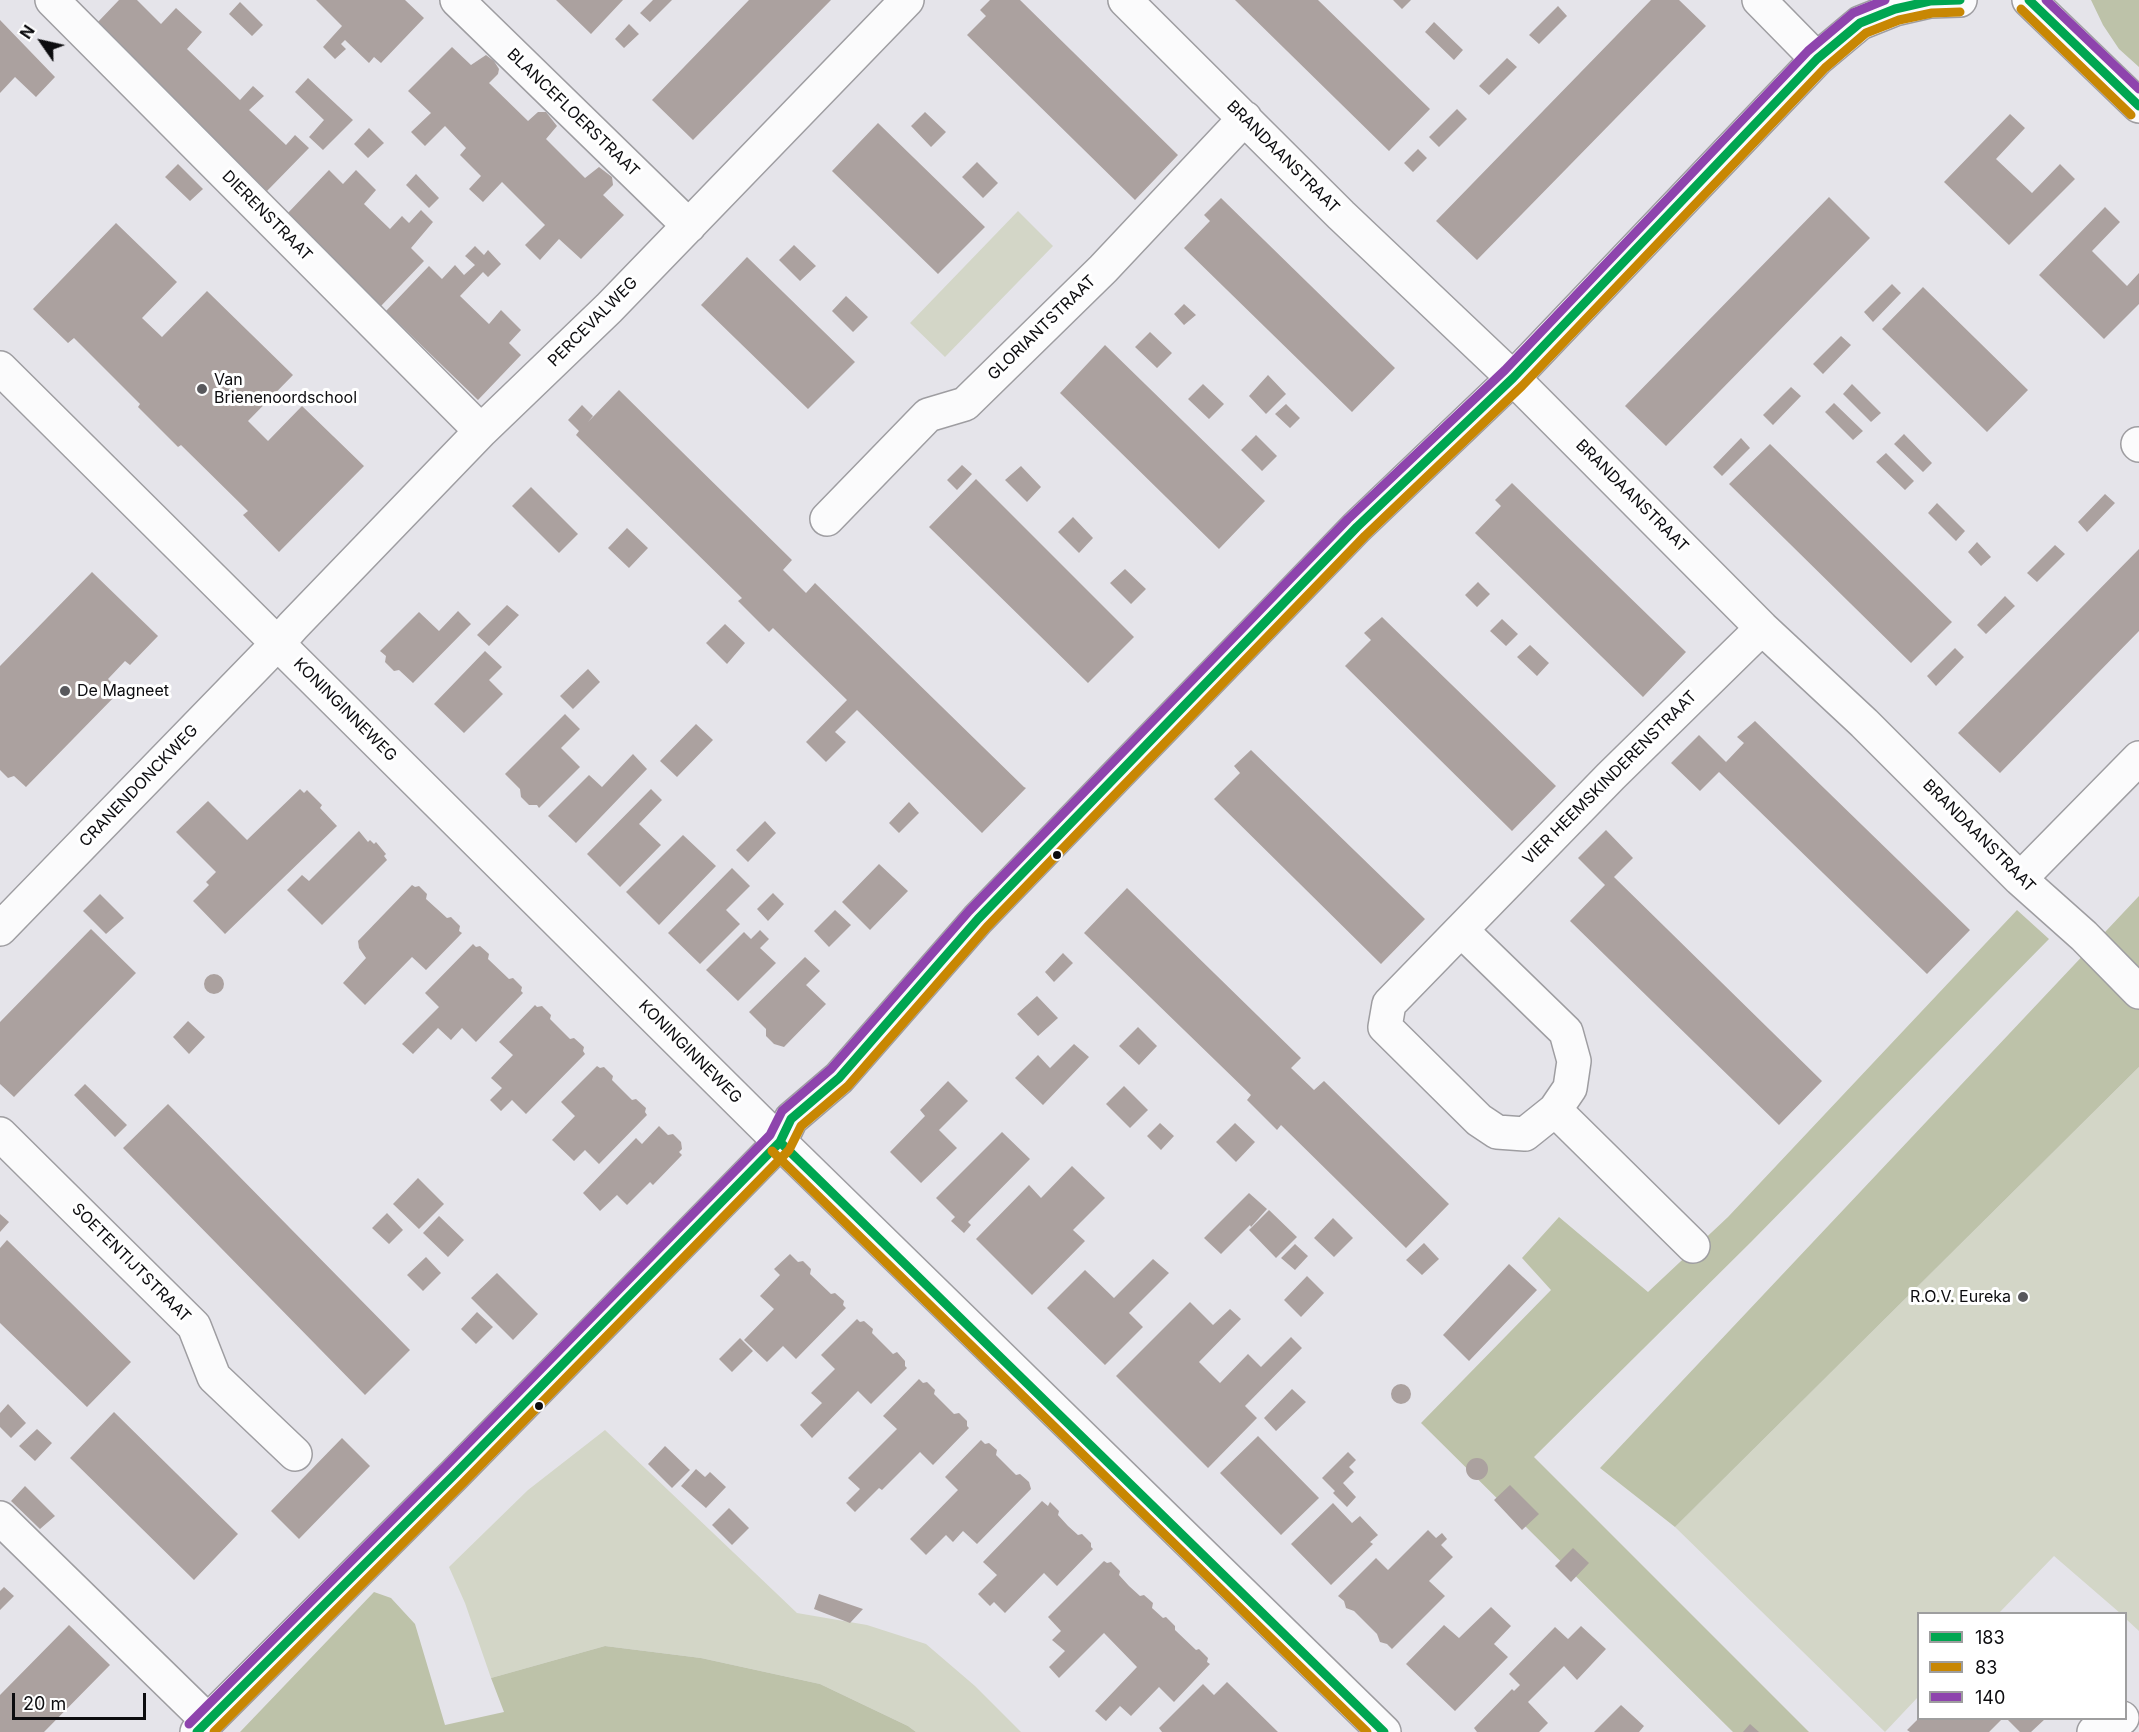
<!DOCTYPE html>
<style>
body{margin:0}
#map{position:relative;width:2139px;height:1732px;overflow:hidden;background:#e5e4ea;font-family:Inter,sans-serif}
canvas{display:block}
.legend{position:absolute;left:1917px;top:1612px;width:210px;height:108px;box-sizing:border-box;background:#fff;border:2px solid #9e9e9f;margin:0;padding:8px 10px;list-style:none;font-size:18px;color:#0c0c0f}
.legend li{display:flex;align-items:center;gap:12px;height:30px}
.legend b{width:30px;border:2px solid #9e9e9f}
.north{position:absolute;left:12px;top:12px;width:60px;height:60px;-webkit-text-stroke:4px #fff;paint-order:stroke;rotate:304deg;font-size:16px;font-weight:700;line-height:24px;text-align:center;color:#0c0c0f}
.north::after{content:'';display:block;margin:auto;width:21px;height:27px;background:#0c0c0f;clip-path:polygon(50% 0,100% 100%,50% 72%,0 100%)}
.scale{position:absolute;left:12px;top:1693px;width:134px;height:27px;box-sizing:border-box;border:3px solid #0c0c0f;border-top:0;padding-left:8px;font-size:18px;line-height:21px;white-space:nowrap;color:#0c0c0f;-webkit-text-stroke:4px #fff;paint-order:stroke}
</style>
<div id="map">
<canvas width="2139" height="1732"></canvas>
<ul class="legend">
<li><b style="height:8px;background:#00a651"></b>183</li>
<li><b style="height:8px;background:#c88703"></b>83</li>
<li><b style="height:8px;background:#8e44ad"></b>140</li>
</ul>
<div class="north">N</div>
<div class="scale">20 m</div>
</div>
<script>
const ctx = document.querySelector('canvas').getContext('2d');
ctx.lineJoin = 'round';
function fillPath(path, color) { ctx.fillStyle = color; ctx.fill(path, 'evenodd'); }
const toPath = rows => new Path2D(rows.map(r => 'M' + r).join(''));
function trace(path, color, width, dash) { ctx.strokeStyle = color; ctx.lineWidth = width; ctx.lineCap = dash ? 'butt' : 'round'; ctx.setLineDash(dash || []); ctx.stroke(path); }
function write(font, color, halo, rows, align = 'center') {
  ctx.font = font + ' Inter,sans-serif'; ctx.lineWidth = 6; ctx.setLineDash([]); ctx.textBaseline = 'middle'; ctx.strokeStyle = halo; ctx.fillStyle = color; for (const [text, x, y, turn = 0] of rows) {
    ctx.save(); ctx.translate(x, y); ctx.rotate((+turn || 0) * Math.PI / 180); ctx.textAlign = isNaN(turn) ? turn : align; if (halo) ctx.strokeText(text, 0, 0); ctx.fillText(text, 0, 0); ctx.restore();
  }
}
fillPath(toPath([
 [1018,211,1053,246,945,357,910,323],
 [2139,1067,2139,1631,2126,1619,2126,1614,2120,1613,2054,1556,1999,1613,1918,1614,1918,1697,1885,1732,1675,1527],
 [605,1430,797,1613,867,1625,926,1644,975,1686,1021,1732,916,1732,908,1726,820,1684,701,1658,605,1646,491,1678,465,1603,449,1567,528,1490]
]), '#d3d6c7');
fillPath(toPath([
 [2091,0,2139,0,2139,67,2119,49,2103,25],
 [2139,896,2139,1067,1675,1527,1600,1468],
 [2017,910,2049,939,1751,1242,1534,1457,1809,1732,1733,1732,1421,1423,1551,1290,1522,1258,1559,1217,1648,1292,1728,1217],
 [374,1592,391,1598,415,1624,445,1725,504,1712,491,1678,605,1646,701,1658,820,1684,908,1726,916,1732,240,1732]
]), '#bdc2a9');
fillPath(toPath([
 [119,0,137,0,161,24,176,8,202,32,187,49,240,100,253,86,264,96,249,110,286,145,295,135,309,148,267,191,96,24],
 [316,0,405,0,424,18,381,63,374,57,369,63,345,40,341,44,346,49,335,59,323,47,342,26],
 [556,0,623,0,591,34],
 [653,0,672,0,650,22,640,13],
 [749,0,831,0,693,140,652,100],
 [990,0,1020,0,1178,155,1135,200,967,35,986,16,980,10],
 [1235,0,1318,0,1430,109,1389,151],
 [1393,0,1411,0,1402,9],
 [1651,0,1679,0,1706,26,1477,260,1436,221],
 [240,2,263,25,252,36,229,14],
 [1558,6,1567,16,1539,44,1529,35],
 [0,20,55,77,36,97,15,77,0,93],
 [1434,22,1463,50,1454,60,1425,32],
 [629,24,639,34,624,48,615,39],
 [452,47,471,65,486,55,494,61,499,69,498,74,489,83,528,121,538,112,546,112,557,126,546,139,585,178,599,167,612,177,613,185,603,195,624,215,581,259,559,239,540,260,525,245,545,225,502,182,483,202,469,189,481,176,460,155,466,148,445,126,425,146,411,132,431,113,408,91],
 [1507,58,1517,67,1489,95,1479,86],
 [308,78,353,120,323,150,309,137,324,120,295,92],
 [1457,109,1467,119,1439,147,1429,137],
 [925,112,946,132,931,147,911,126],
 [2010,114,2025,128,1996,159,2032,193,2060,164,2075,179,2009,245,1944,182],
 [878,123,985,227,938,274,832,171],
 [369,128,384,143,368,158,354,144],
 [1418,149,1427,158,1413,172,1404,163],
 [977,162,998,183,983,198,962,177],
 [178,164,203,189,190,201,165,177],
 [329,170,343,184,356,170,376,190,364,204,390,229,402,216,409,223,421,210,433,222,411,248,424,261,381,306,286,215],
 [416,174,439,198,429,208,406,185],
 [1829,197,1870,238,1666,446,1625,406],
 [1221,198,1395,368,1352,412,1184,248,1210,221,1204,215],
 [2105,207,2120,222,2092,251,2127,286,2139,273,2139,304,2104,339,2039,275],
 [116,223,177,282,142,318,162,337,207,291,293,375,248,421,268,441,302,406,364,466,279,552,243,515,248,511,181,445,178,447,138,407,140,404,74,338,68,343,33,309],
 [794,245,816,266,800,281,779,260],
 [475,246,484,255,488,250,501,264,488,277,483,272,460,296,489,324,501,310,521,330,509,343,521,355,478,400,386,311,429,266,442,279,455,265,464,275,475,265,465,256],
 [747,257,855,362,808,409,701,305],
 [1892,284,1901,293,1873,322,1864,312],
 [1923,287,2028,390,1987,432,1882,329],
 [846,296,868,317,853,332,832,311],
 [1184,304,1196,315,1184,325,1174,314],
 [1150,332,1172,353,1157,368,1135,347],
 [1841,336,1851,345,1823,374,1813,364],
 [1105,345,1265,501,1219,549,1060,393],
 [1268,375,1286,394,1266,414,1249,396],
 [1203,384,1224,404,1209,419,1188,399],
 [1852,384,1881,413,1871,422,1843,394],
 [1791,387,1801,396,1773,425,1763,415],
 [619,390,792,560,783,570,806,593,815,583,1024,787,1026,788,982,833,857,710,835,732,846,742,826,762,806,742,847,700,773,628,769,632,738,601,742,598,576,435,579,431,568,420,582,405,593,416,588,422],
 [1834,403,1863,431,1853,440,1825,412],
 [1286,404,1300,418,1290,428,1275,414],
 [1904,434,1932,463,1923,472,1894,444],
 [1256,435,1277,456,1262,471,1241,450],
 [1741,438,1750,448,1722,476,1713,467],
 [1770,444,1952,622,1911,663,1729,484],
 [1886,453,1914,481,1905,490,1876,462],
 [962,465,972,474,957,490,947,480],
 [1021,466,1041,487,1027,502,1005,480],
 [976,479,1134,637,1088,683,929,527],
 [1512,483,1686,652,1643,697,1475,533,1501,506,1495,500],
 [531,487,578,534,559,553,512,506],
 [2105,494,2115,503,2087,532,2078,522],
 [1937,503,1965,531,1956,541,1928,513],
 [1073,517,1093,538,1079,553,1058,532],
 [627,528,648,548,629,568,608,548],
 [1977,542,1991,557,1981,566,1968,552],
 [2055,545,2065,554,2037,582,2027,573],
 [2139,549,2139,631,2000,773,1958,733],
 [1125,569,1146,589,1131,604,1110,583],
 [92,572,158,636,130,665,125,661,108,679,120,691,26,787,14,776,8,778,0,770,0,666],
 [1478,582,1490,594,1477,607,1465,595],
 [2005,596,2015,606,1986,634,1977,625],
 [507,605,519,615,489,646,477,635],
 [458,611,471,624,413,683,399,670,394,671,385,662,386,656,380,651,419,612,439,631],
 [1382,617,1556,786,1512,831,1345,666,1371,640,1364,633],
 [1502,619,1518,634,1506,646,1490,631],
 [725,624,745,643,727,664,706,643],
 [1530,645,1549,663,1537,676,1517,657],
 [1955,648,1964,657,1936,686,1927,676],
 [485,651,502,667,489,680,503,694,464,733,434,704],
 [588,669,600,682,573,709,560,696],
 [565,714,580,729,561,748,580,767,539,808,537,805,529,805,521,797,520,789,505,774],
 [1755,721,1970,930,1927,974,1719,772,1700,791,1671,763,1699,735,1726,762,1744,743,1737,737],
 [696,724,713,740,677,777,660,761],
 [1251,750,1425,919,1381,964,1214,799,1240,773,1234,766],
 [633,754,647,769,576,843,548,816,589,775,602,787],
 [300,789,304,793,307,790,322,805,320,808,337,826,225,934,193,901,209,885,206,882,216,872,176,832,208,801,247,840],
 [651,789,662,800,639,824,661,845,620,887,587,854],
 [909,802,919,813,899,833,889,823],
 [765,821,776,833,748,862,736,850],
 [1606,830,1633,858,1614,877,1822,1081,1779,1125,1570,921,1605,885,1578,858],
 [359,831,368,842,370,840,374,844,376,842,386,854,384,856,387,860,322,925,287,890,302,875,309,881],
 [683,835,716,866,659,925,626,892],
 [879,864,908,891,870,930,842,902],
 [732,868,750,886,726,910,740,924,700,964,668,933],
 [412,885,415,887,419,886,427,894,426,899,447,918,451,917,460,926,459,931,462,933,426,970,412,957,365,1005,343,983,366,958,359,948,358,941],
 [1127,888,1301,1058,1291,1068,1314,1090,1324,1081,1449,1204,1406,1248,1281,1125,1277,1130,1247,1100,1251,1095,1084,933],
 [773,893,784,904,768,921,757,909],
 [100,894,124,918,106,934,83,911],
 [835,910,851,925,829,947,814,931],
 [91,929,136,973,14,1097,0,1084,0,1022],
 [760,930,769,939,760,948,776,963,738,1001,706,970,744,932,751,939],
 [473,944,476,947,480,946,489,954,488,959,509,979,513,978,522,987,521,991,523,993,476,1042,462,1028,451,1040,438,1028,413,1054,402,1044,439,1007,425,993],
 [1063,953,1073,963,1054,982,1045,972],
 [805,957,820,971,806,985,826,1004,784,1047,774,1044,766,1036,766,1029,749,1012],
 '204 984a10 10 0 1 1 20 0a10 10 0 1 1-20 0Z',
 [1037,996,1058,1018,1038,1036,1017,1014],
 [535,1005,537,1007,542,1006,551,1015,550,1019,570,1039,574,1038,584,1047,583,1051,585,1054,526,1114,512,1100,501,1111,490,1100,502,1088,491,1078,513,1055,499,1042],
 [188,1021,205,1037,189,1054,173,1037],
 [1138,1027,1157,1046,1139,1065,1119,1046],
 [1074,1044,1089,1057,1043,1105,1015,1078,1038,1055,1050,1068],
 [597,1066,600,1068,604,1067,613,1076,612,1080,632,1100,636,1099,646,1108,645,1112,647,1115,599,1164,585,1150,574,1161,552,1140,575,1116,561,1102],
 [948,1081,968,1101,939,1130,957,1148,921,1183,890,1152,925,1116,920,1110],
 [85,1084,127,1125,115,1137,74,1095],
 [1124,1086,1148,1110,1130,1128,1106,1104],
 [168,1104,410,1350,365,1395,123,1148],
 [1160,1123,1174,1136,1161,1150,1147,1136],
 [1235,1123,1255,1142,1236,1162,1216,1142],
 [659,1126,668,1135,673,1134,681,1142,682,1149,679,1152,682,1155,653,1185,650,1182,627,1205,617,1195,600,1211,583,1193,636,1138,642,1144],
 [1002,1132,1030,1159,968,1222,971,1225,964,1233,951,1221,955,1217,936,1198],
 [1072,1166,1105,1198,1073,1230,1085,1241,1032,1295,976,1239,1029,1185,1041,1198],
 [418,1178,444,1204,419,1229,393,1204],
 [1249,1193,1267,1209,1251,1227,1250,1225,1221,1254,1204,1238],
 [1269,1210,1297,1237,1276,1258,1249,1230],
 [387,1213,403,1230,389,1244,372,1228],
 [0,1214,9,1222,0,1232],
 [439,1216,464,1240,448,1257,423,1233],
 [1333,1218,1353,1238,1334,1257,1314,1238],
 [7,1240,131,1362,87,1407,0,1323,0,1248],
 [1424,1243,1439,1259,1422,1275,1406,1260],
 [1295,1244,1308,1256,1295,1270,1281,1258],
 [790,1254,798,1262,803,1261,811,1269,810,1274,831,1294,835,1293,844,1301,843,1305,846,1308,796,1359,783,1346,767,1362,744,1340,774,1309,760,1296,780,1275,774,1269],
 [426,1257,441,1273,423,1291,407,1275],
 [1153,1259,1169,1273,1129,1313,1143,1327,1105,1365,1047,1308,1085,1270,1114,1298],
 [1509,1264,1537,1290,1469,1361,1443,1335],
 [497,1273,538,1314,513,1340,471,1298],
 [1307,1276,1324,1293,1301,1317,1284,1300],
 [1190,1302,1213,1325,1230,1309,1241,1319,1199,1362,1220,1383,1248,1354,1261,1367,1291,1337,1302,1348,1245,1406,1257,1418,1208,1468,1116,1376],
 [477,1312,493,1327,476,1344,461,1329],
 [857,1319,860,1322,864,1321,873,1329,872,1333,893,1354,897,1352,905,1361,905,1366,907,1368,871,1404,858,1391,812,1438,800,1425,822,1403,811,1393,835,1369,821,1355],
 [740,1338,753,1351,732,1372,719,1359],
 [919,1379,923,1383,927,1382,935,1390,934,1394,954,1414,959,1413,967,1421,967,1426,969,1428,933,1465,920,1452,882,1490,879,1488,855,1512,846,1503,860,1489,848,1478,897,1429,883,1416],
 '1391 1394a10 10 0 1 1 20 0a10 10 0 1 1-20 0Z',
 [1292,1389,1306,1402,1276,1431,1264,1418],
 [8,1404,26,1423,11,1438,0,1427,0,1413],
 [114,1412,238,1534,194,1580,70,1458],
 [37,1429,52,1443,35,1461,19,1446],
 [1258,1436,1319,1498,1281,1535,1220,1473],
 [342,1438,370,1466,299,1539,271,1511],
 [981,1440,985,1444,989,1443,997,1450,996,1455,1016,1475,1020,1474,1029,1482,1031,1489,977,1544,963,1531,953,1542,946,1535,926,1555,910,1539,958,1490,945,1477],
 [665,1446,690,1470,672,1488,648,1464],
 [1348,1452,1356,1460,1349,1467,1354,1472,1343,1483,1356,1497,1347,1507,1333,1493,1335,1491,1322,1478],
 '1466 1469a11 11 0 1 1 22 0a11 11 0 1 1-22 0Z',
 [696,1469,705,1477,710,1472,726,1487,706,1508,681,1486],
 [1510,1485,1539,1514,1522,1530,1494,1500],
 [25,1486,55,1516,40,1529,11,1501],
 [1042,1501,1048,1506,1050,1502,1059,1511,1058,1515,1068,1526,1078,1535,1082,1534,1091,1543,1091,1547,1093,1549,1057,1586,1044,1573,1005,1613,994,1602,990,1606,978,1594,997,1575,983,1562],
 [1333,1503,1352,1523,1360,1516,1378,1535,1370,1542,1373,1544,1331,1585,1291,1544],
 [729,1508,749,1528,732,1545,712,1525],
 [1428,1530,1436,1538,1442,1533,1447,1539,1441,1545,1453,1557,1429,1581,1445,1596,1392,1649,1387,1644,1380,1642,1377,1634,1354,1611,1346,1608,1344,1601,1338,1596,1376,1558,1388,1570],
 [1573,1548,1589,1563,1571,1582,1555,1566],
 [1104,1561,1107,1563,1111,1562,1120,1571,1119,1575,1129,1586,1140,1596,1144,1595,1153,1603,1152,1608,1163,1618,1166,1617,1175,1626,1175,1630,1196,1650,1199,1649,1208,1658,1207,1662,1210,1664,1174,1702,1159,1687,1131,1716,1120,1706,1106,1721,1095,1711,1137,1667,1104,1633,1059,1678,1049,1667,1065,1651,1052,1640,1061,1631,1048,1617],
 [4,1587,14,1596,0,1610,0,1591],
 [819,1594,863,1609,850,1623,814,1609],
 [1491,1607,1511,1626,1494,1644,1508,1657,1455,1711,1406,1664,1444,1625,1459,1638],
 [69,1625,110,1665,44,1732,0,1732,0,1695],
 [1581,1626,1606,1649,1577,1680,1564,1666,1528,1702,1548,1723,1539,1732,1477,1732,1474,1728,1512,1689,1514,1691,1520,1685,1509,1674,1555,1627,1568,1639],
 [1227,1682,1278,1732,1162,1732,1159,1728,1203,1684,1214,1695],
 [1621,1705,1644,1726,1639,1732,1594,1732],
 [1918,1719,2002,1719,1989,1732,1910,1732,1907,1730],
 [2007,1719,2045,1719,2031,1732,2020,1732],
 [1750,1724,1759,1732,1743,1732]
]), '#aba19f');
const minor = toPath([
 [52,0,481,431],
 [457,0,689,226],
 [1125,0,1341,215,1513,378,1762,628,1864,723,2020,879,2084,936,2139,992],
 [1759,0,1817,59],
 [2029,0,2139,106],
 [0,368,780,1142,1384,1732],
 [2138,444,2139,445],
 [827,519,928,415,965,404,1103,269,1245,118],
 [2020,879,2139,758],
 [0,929,278,643,293,626,481,431,609,308,907,0],
 [1461,930,1389,1004,1385,1027,1479,1120,1497,1132,1525,1134,1555,1110,1570,1088,1574,1061,1566,1032,1461,930,1611,776,1762,628],
 [1555,1110,1693,1246],
 [0,1134,194,1326,214,1377,295,1454],
 [0,1518,208,1721],
 [197,1732,455,1474,780,1142,791,1119,839,1078,978,919,1357,527,1513,378,1817,59,1860,23,1895,9,1930,1,1960,0],
 [2094,1732,2122,1718]
]);
trace(minor, '#9e9da1', 36);
trace(minor, '#fbfbfc', 33);
trace(toPath([
 [2029,0,2139,106],
 [780,1142,1384,1732],
 [197,1732,455,1474,780,1142,791,1119,839,1078,978,919,1357,527,1513,378,1817,59,1860,23,1895,9,1930,1,1960,0]
]), '#00a651', 9);
trace(toPath([
 [2021,9,2131,115],
 [772,1151,1367,1732],
 [214,1732,464,1482,789,1150,801,1126,848,1086,987,927,1365,536,1522,386,1825,68,1866,33,1899,20,1932,13,1960,12]
]), '#c88703', 9);
trace(toPath([
 [2046,0,2139,89],
 [189,1724,446,1466,770,1135,782,1111,831,1069,969,911,1348,519,1505,370,1808,51,1853,13,1885,0]
]), '#8e44ad', 9);
for (const [x, y, r, color] of [
 [202,389,6,"#58585c"],
 [65,691,6,"#58585c"],
 [1057,855,5,"#0c0c0f"],
 [2023,1297,6,"#58585c"],
 [539,1406,5,"#0c0c0f"]
]) { const dot = new Path2D(); dot.arc(x, y, r, 0, 2 * Math.PI); ctx.fillStyle = color; ctx.fill(dot); trace(dot, '#fff', 2); }
write('16px', '#0c0c0f', '#fff', [
 ["BLANCEFLOERSTRAAT",573,113,44],
 ["BRANDAANSTRAAT",1283,157,45],
 ["DIERENSTRAAT",267,216,45],
 ["PERCEVALWEG",593,322,-45],
 ["GLORIANTSTRAAT",1042,328,-44],
 ["BRANDAANSTRAAT",1632,496,45],
 ["KONINGINNEWEG",345,710,45],
 ["VIER HEEMSKINDERENSTRAAT",1610,778,-45],
 ["CRANENDONCKWEG",139,786,-46],
 ["BRANDAANSTRAAT",1979,836,45],
 ["KONINGINNEWEG",690,1052,45],
 ["SOETENTIJTSTRAAT",131,1263,45]
]);
write('16px', '#0c0c0f', '#fff', [
 ["Van",214,380],
 ["Brienenoordschool",214,398],
 ["De Magneet",77,691],
 ["R.O.V. Eureka",2011,1297,"right"]
], 'left');
</script>
